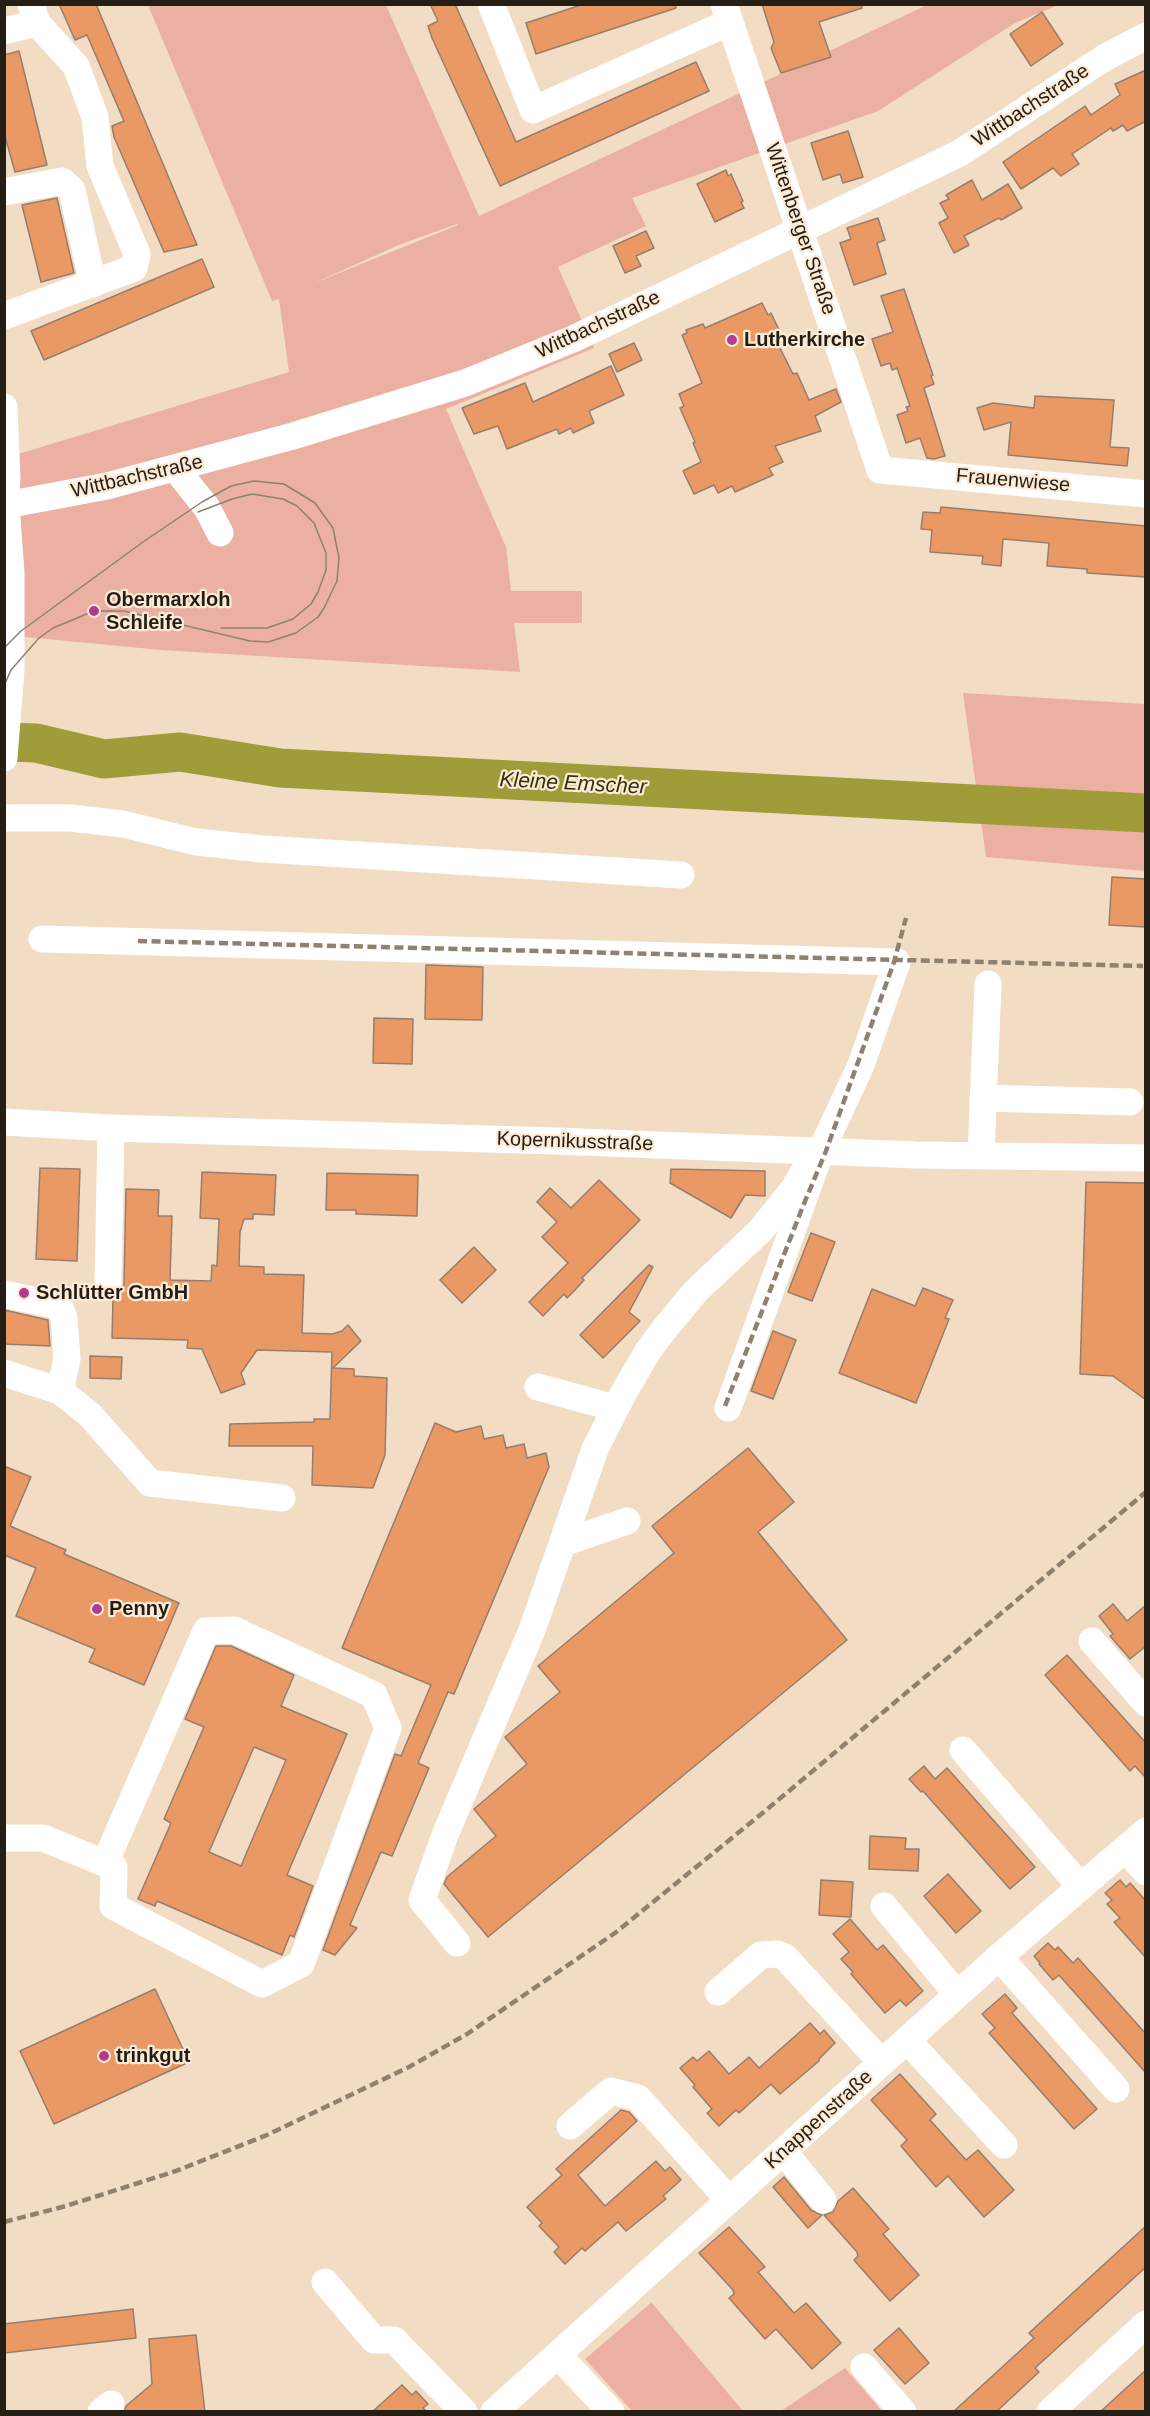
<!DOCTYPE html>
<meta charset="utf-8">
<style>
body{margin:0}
#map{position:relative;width:1150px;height:2416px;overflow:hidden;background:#f2ddc4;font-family:Arial,sans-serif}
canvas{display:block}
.frame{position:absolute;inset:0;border:6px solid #251e15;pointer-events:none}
</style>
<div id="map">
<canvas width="1150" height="2416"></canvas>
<div class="frame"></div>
</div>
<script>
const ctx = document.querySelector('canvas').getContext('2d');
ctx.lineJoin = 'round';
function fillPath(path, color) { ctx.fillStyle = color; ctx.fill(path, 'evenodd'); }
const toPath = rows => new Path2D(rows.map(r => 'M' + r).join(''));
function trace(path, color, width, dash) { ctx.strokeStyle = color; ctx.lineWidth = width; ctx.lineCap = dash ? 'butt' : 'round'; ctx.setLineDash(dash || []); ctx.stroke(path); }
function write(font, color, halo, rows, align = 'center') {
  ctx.font = font + ' Arial,sans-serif'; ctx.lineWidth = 4.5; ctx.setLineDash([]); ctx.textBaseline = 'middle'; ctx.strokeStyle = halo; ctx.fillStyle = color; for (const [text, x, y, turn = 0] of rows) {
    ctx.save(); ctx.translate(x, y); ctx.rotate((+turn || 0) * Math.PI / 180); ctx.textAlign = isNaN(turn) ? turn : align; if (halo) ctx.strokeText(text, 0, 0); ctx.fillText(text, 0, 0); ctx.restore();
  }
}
fillPath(toPath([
 [148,5,386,5,479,216,927,5,1058,5,1015,23,878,111,632,198,646,226,558,267,594,348,446,409,506,547,511,591,582,591,582,623,514,623,520,672,161,650,5,635,5,458,289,372,279,299,272,301],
 [457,224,458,225,312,284,401,244],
 [963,693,1145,704,1145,871,986,857],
 [652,2302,652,2303,743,2411,632,2411,585,2359],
 [845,2368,882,2411,781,2411]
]), '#ebb0a1');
trace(toPath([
 [4,742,36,743,104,759,180,752,280,768,1146,813]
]), '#a09c3a', 39);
const building = toPath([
 [59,4,96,4,197,245,164,252,114,137,112,126,124,121,87,35,75,40,59,4],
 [430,4,455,4,516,142,696,62,709,91,500,186,432,38,428,26,438,21,430,4],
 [584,4,675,4,676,8,536,54,526,23,584,4],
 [762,4,862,4,862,8,819,22,831,57,781,73,771,48,774,42,762,4],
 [1042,12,1063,44,1031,66,1010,34,1042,12],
 [19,51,47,165,15,172,4,133,4,55,19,51],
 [1146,70,1146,121,1127,131,1123,125,1113,131,1111,128,1072,154,1079,164,1061,176,1053,168,1021,189,1003,162,1085,106,1091,115,1120,95,1115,84,1146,70],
 [848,131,863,177,843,183,840,174,823,180,811,143,848,131],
 [726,170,728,176,731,174,743,201,741,202,744,208,715,222,697,184,726,170],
 [972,180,982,200,1008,184,1022,208,1001,220,999,218,964,236,969,245,954,253,939,223,948,218,940,203,949,199,946,195,972,180],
 [57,198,74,273,41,282,22,205,57,198],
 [878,218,885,240,877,243,886,274,854,285,840,243,851,239,847,228,878,218],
 [646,231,654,248,636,256,641,266,625,273,613,246,646,231],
 [202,259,214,287,44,360,31,331,202,259],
 [904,289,933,375,931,376,934,384,924,388,945,456,934,459,927,458,920,438,906,443,897,415,908,411,906,407,910,406,897,368,892,370,890,363,881,366,872,339,893,332,881,296,904,289],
 [762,303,768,315,771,313,781,334,778,336,782,344,779,346,793,374,797,373,809,400,836,389,841,402,815,416,821,431,775,446,783,462,769,468,773,475,735,492,732,486,718,493,714,485,694,494,683,471,701,462,693,443,695,442,680,408,684,406,679,394,702,383,682,335,687,333,686,330,703,324,705,328,762,303],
 [634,343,642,360,617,372,609,354,634,343],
 [611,366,624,395,589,411,594,423,573,433,571,428,559,434,557,429,507,449,498,426,474,434,462,408,525,383,533,402,611,366],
 [1035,396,1114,400,1110,447,1129,448,1127,466,1008,455,1011,422,984,430,977,408,993,403,1034,408,1035,396],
 [941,507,1146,526,1146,577,1087,573,1087,569,1047,566,1049,543,1003,539,1001,566,982,564,983,556,930,552,932,530,921,529,923,512,940,513,941,507],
 [1112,877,1146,879,1146,927,1109,925,1112,877],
 [426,965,483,967,482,1020,425,1019,426,965],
 [374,1018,413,1019,412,1064,373,1063,374,1018],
 [40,1168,80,1169,77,1261,36,1259,40,1168],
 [671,1169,765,1171,765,1196,745,1195,731,1218,670,1183,671,1169],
 [202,1172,276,1175,274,1215,253,1214,253,1219,244,1219,240,1232,239,1266,264,1267,264,1274,304,1275,302,1333,332,1334,342,1331,348,1325,361,1341,333,1368,354,1369,354,1376,387,1378,385,1455,373,1488,312,1485,313,1446,229,1446,230,1424,314,1422,314,1419,330,1419,332,1352,257,1350,241,1373,245,1384,221,1393,202,1349,187,1348,188,1340,112,1338,113,1298,121,1293,124,1284,126,1189,159,1190,158,1216,172,1216,170,1280,211,1281,212,1265,217,1266,219,1219,200,1218,202,1172],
 [327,1173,418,1175,417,1216,356,1214,356,1210,326,1210,327,1173],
 [599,1180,640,1220,582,1278,584,1280,575,1290,567,1298,564,1294,543,1316,529,1302,568,1263,542,1237,557,1222,537,1202,550,1188,571,1208,599,1180],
 [1086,1182,1146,1183,1146,1400,1113,1376,1080,1374,1086,1182],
 [811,1233,835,1242,812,1301,788,1292,811,1233],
 [474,1247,496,1270,462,1303,440,1280,474,1247],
 [649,1265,653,1267,629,1312,640,1321,603,1358,580,1335,649,1265],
 [923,1288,953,1300,945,1318,949,1319,916,1403,839,1373,872,1289,915,1306,923,1288],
 [4,1310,48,1320,50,1346,4,1344,4,1310],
 [773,1331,796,1340,773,1399,751,1391,773,1331],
 [90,1356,122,1357,121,1379,90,1378,90,1356],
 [435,1423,456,1432,481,1426,484,1439,503,1435,506,1448,524,1444,527,1458,546,1453,549,1467,454,1694,448,1692,418,1763,429,1768,392,1856,381,1852,350,1925,357,1928,335,1955,323,1950,395,1754,401,1756,431,1685,342,1648,435,1423],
 [748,1448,794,1502,758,1532,847,1640,488,1937,444,1884,447,1877,496,1836,474,1809,527,1764,505,1737,560,1692,538,1666,674,1553,652,1526,748,1448],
 [4,1466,31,1477,10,1526,66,1550,64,1554,179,1603,144,1685,89,1662,95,1649,16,1616,36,1568,4,1555,4,1466],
 [1113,1604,1127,1621,1146,1605,1146,1646,1130,1659,1110,1636,1113,1634,1099,1616,1113,1604],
 [216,1646,231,1646,294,1675,281,1706,347,1734,287,1875,313,1886,294,1937,290,1935,282,1955,157,1901,155,1906,138,1899,171,1823,164,1819,204,1727,185,1719,216,1646],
 [254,1747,286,1760,241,1866,209,1852,254,1747],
 [1067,1655,1146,1743,1146,1778,1135,1766,1130,1771,1045,1675,1067,1655],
 [924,1766,935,1779,947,1768,1035,1867,1010,1889,923,1791,921,1792,909,1779,924,1766],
 [870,1836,906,1838,905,1849,919,1849,918,1871,869,1869,870,1836],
 [948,1874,981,1911,956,1933,924,1896,948,1874],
 [821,1880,853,1882,851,1917,819,1915,821,1880],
 [1120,1880,1126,1887,1130,1883,1146,1901,1146,1958,1114,1922,1120,1918,1107,1904,1112,1900,1105,1893,1120,1880],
 [850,1919,877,1950,883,1945,923,1991,906,2006,900,2000,885,2013,851,1974,853,1972,841,1959,849,1952,833,1934,850,1919],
 [1048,1943,1055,1950,1058,1947,1073,1963,1078,1958,1146,2034,1146,2073,1059,1975,1053,1980,1039,1964,1040,1963,1034,1956,1048,1943],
 [155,1989,189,2062,54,2124,20,2051,155,1989],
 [1005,1994,1017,2008,1012,2013,1097,2109,1074,2129,989,2033,995,2028,982,2014,1005,1994],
 [810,2023,820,2034,824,2030,835,2043,819,2059,819,2061,780,2094,771,2084,739,2113,736,2110,719,2126,707,2113,712,2109,693,2087,695,2085,680,2068,693,2057,697,2061,709,2051,729,2074,749,2057,759,2068,810,2023],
 [900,2074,936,2114,930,2120,966,2160,978,2150,1014,2190,984,2217,948,2176,936,2187,901,2146,907,2140,871,2100,900,2074],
 [621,2110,629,2112,637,2121,578,2175,605,2206,656,2161,665,2171,670,2167,681,2180,663,2196,666,2199,626,2231,618,2222,585,2251,582,2248,565,2264,554,2252,559,2247,539,2226,542,2223,527,2207,562,2175,556,2169,621,2110],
 [784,2177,811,2210,822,2215,808,2228,773,2187,784,2177],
 [853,2188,889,2229,883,2234,919,2275,890,2301,854,2260,858,2256,857,2252,824,2215,833,2212,838,2201,853,2188],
 [1146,2226,1146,2267,1035,2368,1039,2372,996,2412,953,2412,1034,2338,1029,2333,1146,2226],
 [729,2227,765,2267,758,2272,794,2313,806,2303,841,2343,812,2369,776,2329,765,2339,729,2298,734,2294,733,2290,699,2253,729,2227],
 [133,2309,136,2338,4,2353,4,2324,133,2309],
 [899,2328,929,2363,905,2384,874,2350,899,2328],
 [196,2335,205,2412,124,2412,126,2406,152,2384,149,2339,196,2335],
 [1146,2370,1146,2412,1100,2412,1146,2370],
 [402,2385,412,2395,416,2391,428,2404,423,2408,427,2412,372,2412,402,2385]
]);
fillPath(building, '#ea9965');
trace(building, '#977d6d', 1.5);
trace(toPath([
 [491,4,533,110,730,22],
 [724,4,880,470,1146,494],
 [4,31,37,23,31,4],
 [4,192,62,181,72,190,93,284],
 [4,316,134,268,137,254,100,166,95,117,76,66,37,23],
 [4,407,7,479,4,515],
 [176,469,207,508,220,533],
 [6,505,107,486,293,436,465,383,573,339,960,153,1104,58,1146,36],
 [4,758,11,670,11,572,6,505],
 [4,818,70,818,123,824,196,842,263,849,681,875],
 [42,939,897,962,861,1065,821,1151,728,1408],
 [983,1098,1130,1102],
 [4,1122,111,1128,556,1141,917,1155,1146,1158],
 [981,1156,988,984],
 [108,1284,111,1128],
 [4,1294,59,1306,64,1318,67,1359,60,1391],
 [4,1373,60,1391,89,1414,150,1483,282,1498],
 [538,1387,615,1408],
 [563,1543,627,1521],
 [1092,1641,1146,1703],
 [963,1750,1081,1887],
 [4,1838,43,1838,114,1867,113,1906,262,1984,301,1964,388,1728,374,1695,234,1630,206,1631,105,1863],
 [1125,1849,1146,1872],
 [884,1906,957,1994],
 [457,1943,422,1900,445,1835,532,1630,595,1449,623,1394,648,1351,666,1327,696,1291,760,1231,793,1190,805,1170],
 [999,1957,1116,2089],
 [718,1992,761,1955,777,1954,785,1957,882,2063],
 [907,2040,1004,2145],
 [570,2126,611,2091,638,2098,729,2200],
 [784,2152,823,2200],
 [325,2282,374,2340,394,2340,464,2412],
 [558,2355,611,2412],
 [864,2367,903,2412],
 [101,2412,111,2404],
 [494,2412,999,1957,1146,1831],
 [1050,2412,1146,2324]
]), '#fff', 27);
trace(toPath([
 [198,512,232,499,252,494,283,499,297,506,314,523,326,553,326,570,318,592,311,604,293,619,267,628,221,628],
 [4,648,21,631,143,542,202,502,231,486,254,481,284,484,315,503,333,528,339,558,337,581,324,608,318,617,296,633,268,642,250,641,124,611,94,611,53,628,39,638,11,670,4,686]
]), '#8f806f', 1.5);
trace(toPath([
 [138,941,1143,966],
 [725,1406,803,1206,826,1151,894,962,906,918],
 [4,2222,66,2206,176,2171,267,2135,409,2067,467,2034,615,1933,765,1811,1146,1492]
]), '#8f806f', 4.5, [9, 4.5]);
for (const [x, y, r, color] of [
 [732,340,6,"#b33b91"],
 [94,611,6,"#b33b91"],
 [24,1293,6,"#b33b91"],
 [97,1609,6,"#b33b91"],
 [104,2056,6,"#b33b91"]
]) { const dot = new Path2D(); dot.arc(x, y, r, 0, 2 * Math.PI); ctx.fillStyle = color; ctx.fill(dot); trace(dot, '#fcebd7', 2); }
write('20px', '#251e15', '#fcebd7', [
 ["Wittbachstraße",1031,106,-33],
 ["Wittenberger Straße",800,229,71],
 ["Wittbachstraße",598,325,-25],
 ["Wittbachstraße",137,477,-13],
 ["Frauenwiese",1013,481,5],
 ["Kopernikusstraße",575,1142,2],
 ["Knappenstraße",819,2120,-42]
]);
write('bold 20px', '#251e15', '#fcebd7', [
 ["Lutherkirche",744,340],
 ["Obermarxloh",106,600],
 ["Schleife",106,623],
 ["Schlütter GmbH",36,1293],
 ["Penny",109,1609],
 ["trinkgut",116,2056]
], 'left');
write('italic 21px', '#323005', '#fcebd7', [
 ["Kleine Emscher",573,784,3]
]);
</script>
